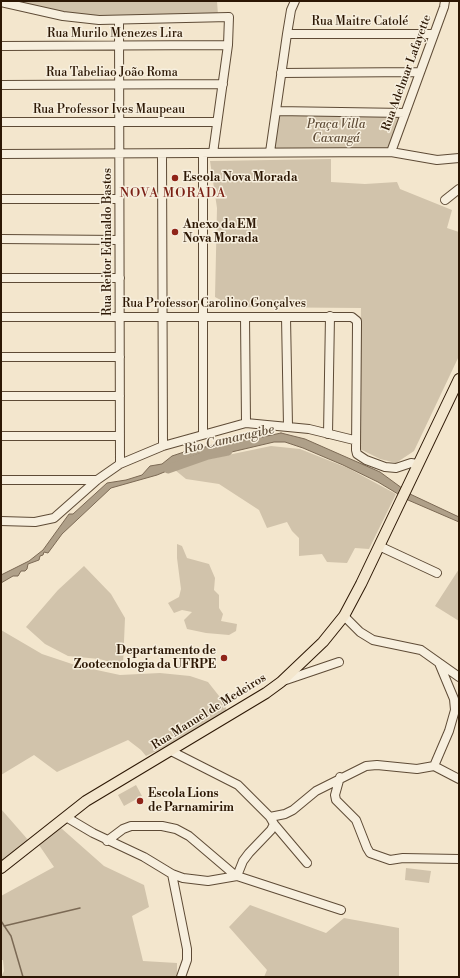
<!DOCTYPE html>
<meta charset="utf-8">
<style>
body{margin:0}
#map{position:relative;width:460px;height:978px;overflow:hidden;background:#f3e6cd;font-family:"Libre Bodoni",serif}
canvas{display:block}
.frame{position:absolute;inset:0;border:2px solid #2c1704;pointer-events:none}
</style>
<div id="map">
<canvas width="460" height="978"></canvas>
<div class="frame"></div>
</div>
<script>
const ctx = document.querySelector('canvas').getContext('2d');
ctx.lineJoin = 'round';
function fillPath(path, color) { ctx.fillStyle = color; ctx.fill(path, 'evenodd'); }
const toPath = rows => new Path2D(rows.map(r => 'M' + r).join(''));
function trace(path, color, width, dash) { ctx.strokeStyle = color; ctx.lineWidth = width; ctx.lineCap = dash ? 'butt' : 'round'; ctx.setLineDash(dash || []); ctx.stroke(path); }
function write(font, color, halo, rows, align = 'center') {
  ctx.font = font + ' "Libre Bodoni",serif'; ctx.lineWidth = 3; ctx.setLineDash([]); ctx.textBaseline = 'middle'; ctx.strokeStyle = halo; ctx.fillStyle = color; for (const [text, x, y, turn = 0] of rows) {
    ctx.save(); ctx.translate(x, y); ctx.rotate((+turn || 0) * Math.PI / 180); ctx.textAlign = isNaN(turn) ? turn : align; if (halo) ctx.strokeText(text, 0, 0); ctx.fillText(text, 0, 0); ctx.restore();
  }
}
fillPath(toPath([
 [15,1,217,1,218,15,109,20,46,10],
 [278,114,401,115,390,150,272,151],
 [331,159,331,182,365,184,397,182,400,189,452,210,447,228,459,232,459,356,414,451,396,463,380,459,358,448,361,308,234,307,215,297,217,208,210,161],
 [271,446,300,449,348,468,396,494,369,549,355,548,347,563,327,562,322,554,299,556,299,538,292,531,287,522,267,528,259,510,219,484,186,479,175,470,199,461],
 [177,544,182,546,187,558,209,564,215,578,214,590,219,595,219,608,223,614,221,621,237,624,236,631,229,635,206,633,187,629,184,620,192,612,182,610,174,613,168,603,179,597,181,589,177,558],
 [84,566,111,594,125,618,123,665,99,659,68,656,45,644,26,627,58,590],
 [459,569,459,621,435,606],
 [1,630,42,654,78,666,120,675,160,673,190,676,208,682,223,701,229,716,146,756,141,750,128,740,57,772,34,755,1,775],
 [136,785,142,796,124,806,118,795],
 [1,809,29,841,1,862],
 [61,828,104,866,144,885,149,907,132,916,143,961,177,963,177,977,1,977,4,971,3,960,1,960,1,896,54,867,39,845],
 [406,868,431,871,429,883,405,880],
 [250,905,326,933,344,918,399,928,399,977,264,977,267,970,229,927]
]), '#d1c3ab');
const water = toPath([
 [281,433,305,439,380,472,410,494,459,517,459,522,408,500,378,482,343,465,303,448,285,442,274,442,223,454,199,454,186,459,179,463,179,466,157,475,111,488,62,534,48,553,44,552,43,555,40,556,39,560,28,564,27,569,25,571,21,571,18,576,13,576,1,583,1,575,29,561,43,550,69,514,73,514,107,483,126,480,142,475,150,466,162,464,172,456,184,452,230,441,253,439,281,433]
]);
fillPath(water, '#afa089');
trace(water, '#7b6954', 1);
trace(toPath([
 [1,921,11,936,23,977],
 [4,926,80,908]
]), '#7b6954', 1.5);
trace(toPath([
 [168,469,208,455,228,451]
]), '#afa089', 9);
const minor = toPath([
 [1,2,63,16,99,20,229,17,228,45,213,153],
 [119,20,120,464],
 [287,34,433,34],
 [1,46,228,45],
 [281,73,419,72],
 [1,85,223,84],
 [276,111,405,113],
 [1,122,216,122],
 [270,152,287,34,291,10,295,1],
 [391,152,444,7,445,1],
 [1,154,391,152,437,160,459,158],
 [162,154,163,446],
 [1,199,119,199],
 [445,200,459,189],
 [1,239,119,240],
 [1,278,120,278],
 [1,317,352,317,357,321,357,325,356,450,357,454,366,460,385,467,396,468,411,463,418,464],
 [245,317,246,423],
 [286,317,288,426],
 [1,357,120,357],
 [1,396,120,396],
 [203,434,203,153],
 [328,434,330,316],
 [1,436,120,436],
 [1,480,97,480],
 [1,521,35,522,54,518,97,480,120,464,163,446,246,423,309,429,354,440],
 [379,546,437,573],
 [344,616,360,632,373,640,421,650,459,677],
 [283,681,339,662],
 [171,751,238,785,270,817,274,824,271,830,249,853,243,861,237,876],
 [434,766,449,731,455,710,454,699,439,663],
 [434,766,459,779],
 [340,777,335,795,336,800,356,820,367,848,370,853,390,860,403,858,459,859],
 [66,817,93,833,144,857,172,874,183,878,208,881,237,876,341,910],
 [270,817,285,814,293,810,316,791,366,766,377,765,417,769,434,766],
 [274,824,307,863],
 [107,841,123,829,131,826,162,826,176,829,189,836,236,876],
 [172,874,187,949,187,960,181,977]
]);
const major = toPath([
 [1,868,86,801,266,693,281,682,323,642,344,616,361,584,459,379]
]);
trace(minor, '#5e4b36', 10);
trace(major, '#2c1704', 12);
trace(minor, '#f7efde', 8);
trace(major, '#f3e6cd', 10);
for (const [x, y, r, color] of [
 [175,178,4,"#8f2418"],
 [175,232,4,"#8f2418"],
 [224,658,4,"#8f2418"],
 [140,801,4,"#8f2418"]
]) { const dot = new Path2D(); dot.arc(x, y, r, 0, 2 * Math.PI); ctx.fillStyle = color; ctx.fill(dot); trace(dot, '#f7efde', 1.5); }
write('12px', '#2c1704', '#f7efde', [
 ["Rua Maitre Catolé",360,22],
 ["Rua Murilo Menezes Lira",115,34],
 ["Rua Tabeliao João Roma",112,73],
 ["Rua Adelmar Lafayette",407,73,-70],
 ["Rua Professor Ives Maupeau",109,110],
 ["Rua Reitor Edinaldo Bastos",108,242,-90],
 ["Rua Professor Carolino Gonçalves",214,304],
 ["Rua Manuel de Medeiros",209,712,-32]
]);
write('italic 12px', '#5e4b36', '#f7efde', [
 ["Praça Villa",336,125],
 ["Caxangá",336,139]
]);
write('bold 12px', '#2c1704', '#f7efde', [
 ["Escola Nova Morada",183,178],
 ["Anexo da EM",183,225],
 ["Nova Morada",183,239],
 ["Departamento de",216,651,"right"],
 ["Zootecnologia da UFRPE",216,665,"right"],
 ["Escola Lions",148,794],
 ["de Parnamirim",148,808]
], 'left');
ctx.letterSpacing = '1px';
write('13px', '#7a1f14', '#f7efde', [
 ["NOVA MORADA",173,194]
]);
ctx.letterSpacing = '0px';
write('italic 13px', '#604e39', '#f7efde', [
 ["Rio Camaragibe",229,440,-13]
]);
</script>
